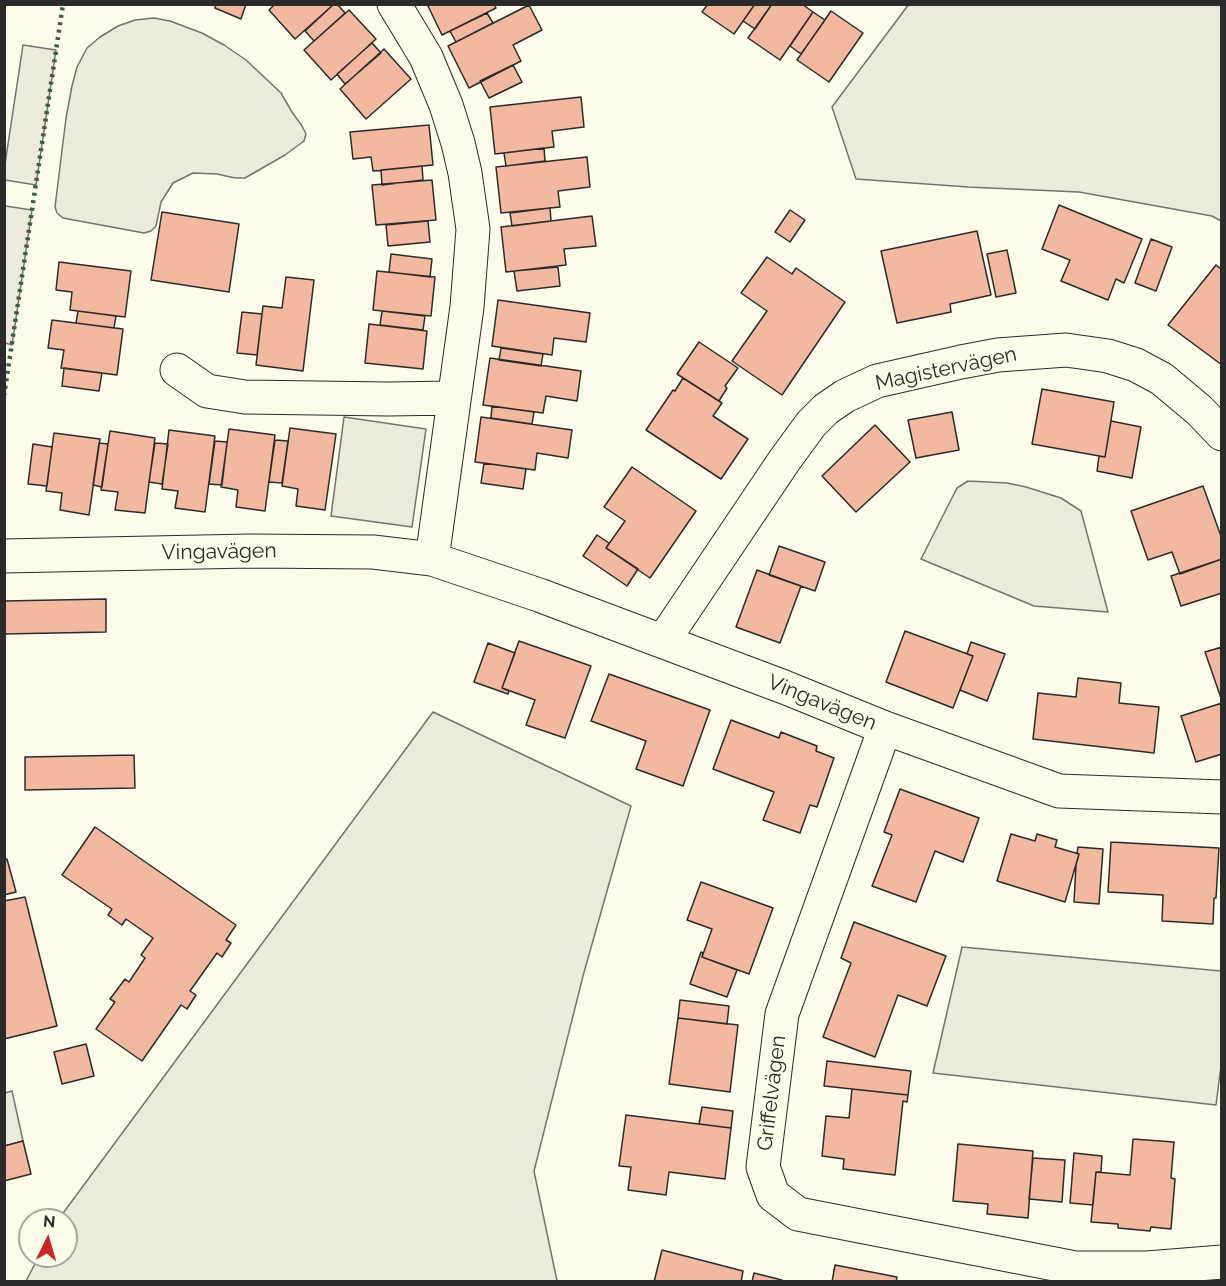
<!DOCTYPE html>
<meta charset="utf-8">
<style>
body{margin:0}
#map{position:relative;width:1226px;height:1286px;overflow:hidden;background:#fdfbea;font-family:Raleway,sans-serif}
canvas{display:block}
.frame{position:absolute;inset:0;border:6px solid #2b2b2b;pointer-events:none}
.north{position:absolute;left:18px;top:1208px;width:60px;height:60px;box-sizing:border-box;background:#fdfbea;border:2px solid #a9a89e;border-radius:50%;rotate:5deg;font-size:16px;font-weight:700;line-height:24px;text-align:center;color:#2b2b2b}
.north::after{content:'';display:block;margin:auto;width:21px;height:27px;background:#c62828;clip-path:polygon(50% 0,100% 100%,50% 72%,0 100%)}
</style>
<div id="map">
<canvas width="1226" height="1286"></canvas>
<div class="frame"></div>
<div class="north">N</div>
</div>
<script>
const ctx = document.querySelector('canvas').getContext('2d');
ctx.lineJoin = 'round';
function fillPath(path, color) { ctx.fillStyle = color; ctx.fill(path, 'evenodd'); }
const toPath = rows => new Path2D(rows.map(r => 'M' + r).join(''));
function trace(path, color, width, dash) { ctx.strokeStyle = color; ctx.lineWidth = width; ctx.lineCap = dash ? 'butt' : 'round'; ctx.setLineDash(dash || []); ctx.stroke(path); }
function write(font, color, halo, rows, align = 'center') {
  ctx.font = font + ' Raleway,sans-serif'; ctx.lineWidth = 4.5; ctx.setLineDash([]); ctx.textBaseline = 'middle'; ctx.strokeStyle = halo; ctx.fillStyle = color; for (const [text, x, y, turn = 0] of rows) {
    ctx.save(); ctx.translate(x, y); ctx.rotate((+turn || 0) * Math.PI / 180); ctx.textAlign = isNaN(turn) ? turn : align; if (halo) ctx.strokeText(text, 0, 0); ctx.fillText(text, 0, 0); ctx.restore();
  }
}
const green = toPath([
 [909,4,1221,5,1221,221,1212,216,1079,192,968,187,856,179,832,107,909,4],
 [154,18,170,21,202,33,224,45,246,60,281,93,292,112,302,126,306,134,304,141,285,155,245,178,235,178,217,174,193,173,173,183,161,202,156,226,151,231,144,233,63,218,57,213,55,207,66,118,72,86,77,67,87,48,100,37,118,26,135,20,154,18],
 [968,481,1007,483,1026,487,1061,498,1081,511,1108,612,1034,606,921,559,957,488,968,481],
 [433,712,631,806,583,976,534,1171,557,1281,26,1281,39,1256,66,1256,66,1220,58,1220,433,712],
 [962,947,1221,971,1221,1066,1216,1105,933,1073,962,947]
]);
fillPath(green, '#ecebdb');
trace(green, '#74746e', 1.5);
const parking = toPath([
 [23,45,56,50,36,185,5,180,5,164,23,45],
 [5,206,32,210,12,345,5,343,5,206],
 [344,417,426,429,412,527,331,516,344,417],
 [12,1091,23,1141,5,1146,5,1093,12,1091]
]);
fillPath(parking, '#eceadb');
trace(parking, '#74746e', 1.5);
const building = toPath([
 [216,4,246,4,241,19,215,8,216,4],
 [275,4,334,4,295,39,269,10,275,4],
 [334,4,337,4,345,13,314,41,305,31,334,4],
 [427,4,494,4,496,8,442,35,427,4],
 [708,4,755,4,734,34,702,12,708,4],
 [755,4,772,4,755,29,743,21,755,4],
 [772,4,802,4,813,12,780,60,748,38,772,4],
 [529,5,542,30,513,45,521,61,469,88,448,46,529,5],
 [349,10,376,39,331,80,304,50,349,10],
 [831,11,863,33,829,82,797,60,831,11],
 [813,12,825,20,801,54,790,46,813,12],
 [487,13,493,23,456,42,450,31,487,13],
 [372,43,381,53,345,84,337,74,372,43],
 [384,49,411,79,366,119,340,89,384,49],
 [513,65,522,82,489,98,480,81,513,65],
 [581,97,584,127,552,131,554,147,495,154,490,107,581,97],
 [429,125,433,165,373,171,371,157,353,159,350,132,429,125],
 [544,148,545,161,506,166,504,153,544,148],
 [587,157,590,187,558,191,560,207,501,213,496,167,587,157],
 [422,166,423,180,382,185,381,170,422,166],
 [432,180,436,220,376,225,372,185,432,180],
 [1059,205,1142,239,1124,283,1116,279,1108,300,1061,281,1070,260,1042,249,1059,205],
 [550,208,551,221,512,226,510,213,550,208],
 [790,210,805,220,790,242,775,232,790,210],
 [162,212,239,224,229,292,151,280,162,212],
 [592,216,596,246,564,249,566,265,506,272,501,227,592,216],
 [428,221,430,242,388,246,386,225,428,221],
 [977,231,991,295,950,304,951,312,897,323,881,251,977,231],
 [1151,239,1172,247,1156,291,1135,283,1151,239],
 [1007,250,1016,293,996,297,987,254,1007,250],
 [391,254,432,259,430,277,389,272,391,254],
 [767,257,792,274,796,268,845,302,782,395,732,361,767,311,741,293,767,257],
 [59,262,131,271,125,317,70,310,72,292,56,290,59,262],
 [1216,265,1222,270,1222,365,1168,325,1216,265],
 [558,267,560,286,517,291,514,271,558,267],
 [377,271,435,277,431,316,373,310,377,271],
 [286,277,314,280,303,371,256,365,263,306,282,308,286,277],
 [498,300,590,313,586,342,554,338,552,355,492,346,498,300],
 [78,311,116,316,114,328,76,323,78,311],
 [382,311,425,316,423,330,380,325,382,311],
 [242,312,262,314,257,355,237,353,242,312],
 [52,320,123,329,117,375,61,368,64,350,48,348,52,320],
 [369,324,427,331,423,369,365,363,369,324],
 [699,342,738,368,725,386,727,388,719,401,677,374,699,342],
 [501,348,543,354,541,366,499,360,501,348],
 [490,358,581,371,577,401,546,396,543,413,483,405,490,358],
 [64,368,102,373,99,391,62,386,64,368],
 [683,378,722,403,713,416,748,439,721,479,646,430,673,390,675,391,683,378],
 [1042,389,1114,402,1105,457,1032,444,1042,389],
 [492,406,534,412,532,424,491,418,492,406],
 [952,412,959,450,916,458,908,420,952,412],
 [481,417,572,430,568,458,537,453,535,470,475,462,481,417],
 [1111,421,1141,427,1132,478,1097,471,1099,456,1105,457,1111,421],
 [875,425,910,462,856,512,822,476,875,425],
 [290,428,336,434,325,510,296,506,298,489,282,486,290,428],
 [229,429,275,435,265,511,236,507,238,490,221,487,229,429],
 [169,430,215,436,205,512,175,508,178,491,162,489,169,430],
 [110,431,155,438,145,513,115,510,118,492,101,490,110,431],
 [54,433,100,439,89,515,60,510,62,493,46,491,54,433],
 [275,440,288,441,282,483,269,482,275,440],
 [215,441,227,442,222,485,209,484,215,441],
 [99,443,108,444,102,487,93,485,99,443],
 [155,443,168,444,162,484,149,482,155,443],
 [33,444,52,447,47,486,28,484,33,444],
 [484,463,526,469,523,489,481,483,484,463],
 [632,467,696,511,650,578,606,548,625,521,604,507,632,467],
 [1203,486,1222,539,1222,559,1180,574,1172,552,1148,560,1131,511,1203,486],
 [597,535,609,543,606,548,638,569,627,586,583,556,597,535],
 [779,546,825,562,815,591,769,575,779,546],
 [1222,559,1222,593,1181,606,1171,576,1222,559],
 [757,570,801,586,780,643,736,627,757,570],
 [106,599,106,632,4,634,4,601,106,599],
 [905,631,973,656,953,708,886,682,905,631],
 [519,641,591,666,565,738,526,725,535,700,502,688,519,641],
 [971,642,1005,654,987,701,960,690,973,656,967,654,971,642],
 [488,643,515,653,502,688,509,691,508,694,474,682,488,643],
 [1222,647,1222,701,1205,652,1222,647],
 [609,674,710,710,683,786,636,769,646,741,591,721,609,674],
 [1078,678,1121,683,1119,703,1159,707,1154,753,1033,739,1038,693,1076,697,1078,678],
 [1222,703,1222,754,1196,762,1181,716,1222,703],
 [731,720,779,738,781,732,817,746,816,751,834,758,817,807,810,805,800,833,763,820,774,792,713,769,731,720],
 [134,755,135,788,25,790,25,757,134,755],
 [900,789,979,818,963,862,935,851,916,902,872,886,892,835,884,832,900,789],
 [95,827,236,925,226,940,231,943,222,957,217,953,190,991,196,995,187,1009,181,1005,142,1061,96,1029,115,1002,110,999,125,979,129,982,145,958,141,955,153,938,126,919,122,925,108,915,112,909,62,875,95,827],
 [1011,834,1035,841,1037,834,1057,840,1055,847,1079,854,1065,902,997,881,1011,834],
 [1111,842,1219,848,1216,898,1214,898,1213,924,1162,921,1163,895,1108,892,1111,842],
 [1078,847,1103,849,1099,904,1074,902,1076,865,1079,854,1077,853,1078,847],
 [7,859,16,892,4,895,4,860,7,859],
 [701,882,773,908,749,974,702,957,712,929,687,920,701,882],
 [25,897,57,1026,4,1039,4,901,25,897],
 [854,922,946,956,927,1006,898,995,875,1057,823,1037,851,963,841,958,854,922],
 [701,952,703,953,702,957,737,970,727,997,690,984,701,952],
 [680,1000,729,1006,727,1024,678,1018,680,1000],
 [678,1018,738,1025,730,1092,669,1084,678,1018],
 [86,1044,94,1076,62,1084,54,1052,86,1044],
 [827,1061,911,1071,908,1095,824,1086,827,1061],
 [852,1089,908,1095,907,1102,903,1101,895,1175,843,1169,844,1159,822,1156,826,1116,849,1118,852,1089],
 [702,1107,733,1111,731,1128,699,1124,702,1107],
 [626,1115,731,1128,725,1179,669,1172,666,1195,628,1190,631,1167,619,1166,626,1115],
 [1133,1139,1174,1142,1171,1178,1175,1179,1171,1229,1151,1227,1150,1231,1118,1228,1118,1224,1091,1222,1096,1172,1130,1175,1133,1139],
 [23,1141,31,1174,4,1181,4,1146,23,1141],
 [958,1144,1033,1151,1028,1218,987,1214,988,1204,953,1201,958,1144],
 [1074,1153,1102,1156,1101,1172,1096,1172,1093,1205,1070,1203,1074,1153],
 [1033,1158,1065,1160,1062,1202,1029,1199,1033,1158],
 [662,1250,743,1271,741,1282,654,1282,662,1250],
 [835,1265,897,1277,896,1282,832,1282,835,1265],
 [754,1273,782,1280,781,1282,752,1282,754,1273]
]);
fillPath(building, '#f2b8a0');
trace(building, '#2b2b2b', 1.5);
const minor = toPath([
 [394,4,426,57,446,105,458,143,465,173,473,229,467,307,432,559],
 [177,370,207,391,245,397,388,399,454,398],
 [4,556,250,551,373,552,432,559,539,595,784,687,885,728,1059,791,1222,797],
 [663,641,784,461,811,424,826,409,845,396,877,381,961,362,998,355,1066,350,1108,356,1136,365,1162,379,1199,410,1222,434],
 [885,728,782,1014,763,1167,773,1195,798,1214,1075,1268,1147,1268,1222,1262]
]);
trace(minor, '#2b2b2b', 35);
trace(minor, '#fdfbea', 33);
trace(toPath([
 [4,396,63,4]
]), '#34623c', 4.5, [3, 4.5]);
write('21px', '#2b2b2b', '#fdfbea', [
 ["Magistervägen",946,369,-12],
 ["Vingavägen",219,552,-1],
 ["Vingavägen",822,703,22],
 ["Griffelvägen",772,1093,-83]
]);
</script>
